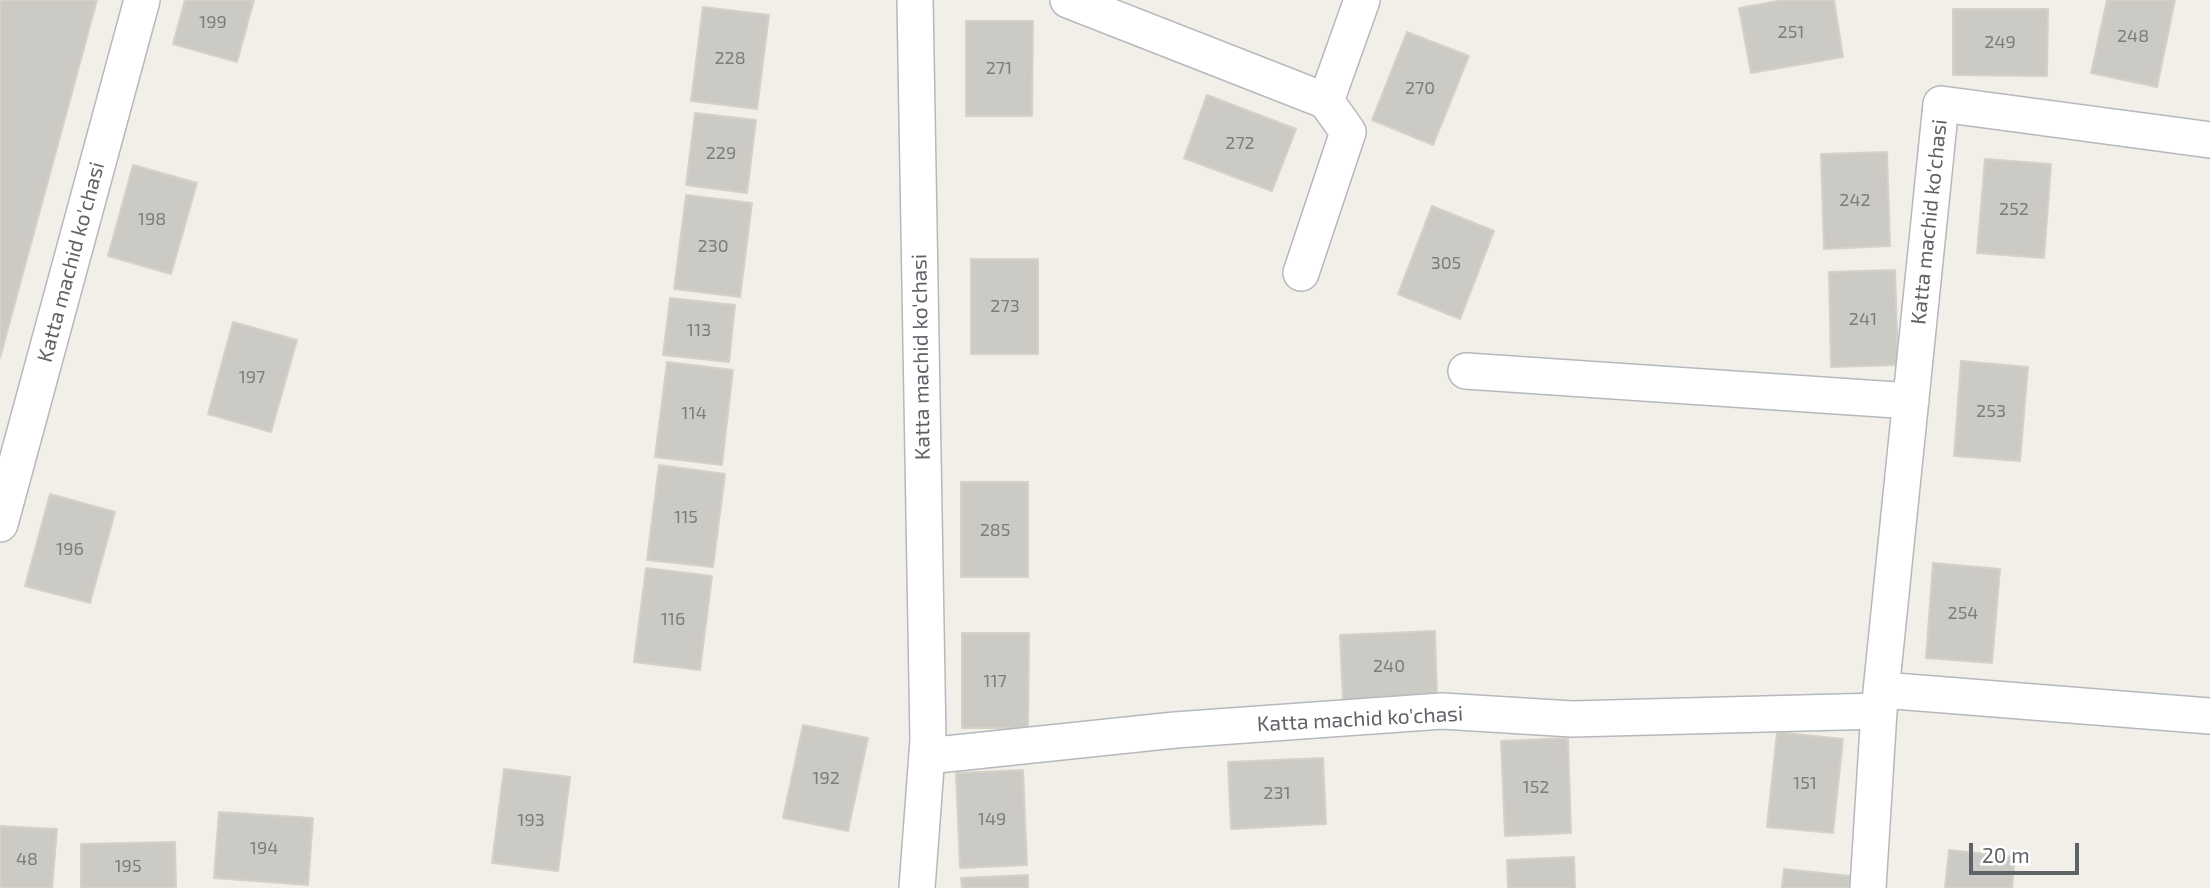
<!DOCTYPE html>
<style>
body{margin:0}
#map{position:relative;width:2210px;height:888px;overflow:hidden;background:#f1efe8;font-family:"Exo 2",sans-serif}
canvas{display:block}
.scale{position:absolute;left:1969px;top:843px;width:110px;height:32px;box-sizing:border-box;border:4px solid #5f6368;border-top:0;padding-left:9px;font-size:21px;line-height:24px;white-space:nowrap;color:#5f6368;-webkit-text-stroke:5px #fff;paint-order:stroke}
</style>
<div id="map">
<canvas width="2210" height="888"></canvas>
<div class="scale">20 m</div>
</div>
<script>
const ctx = document.querySelector('canvas').getContext('2d');
ctx.lineJoin = 'round';
function fillPath(path, color) { ctx.fillStyle = color; ctx.fill(path, 'evenodd'); }
const toPath = rows => new Path2D(rows.map(r => 'M' + r).join(''));
function trace(path, color, width, dash) { ctx.strokeStyle = color; ctx.lineWidth = width; ctx.lineCap = dash ? 'butt' : 'round'; ctx.setLineDash(dash || []); ctx.stroke(path); }
function write(font, color, halo, rows, align = 'center') {
  ctx.font = font + ' "Exo 2",sans-serif'; ctx.lineWidth = 6; ctx.setLineDash([]); ctx.textBaseline = 'middle'; ctx.strokeStyle = halo; ctx.fillStyle = color; for (const [text, x, y, turn = 0] of rows) {
    ctx.save(); ctx.translate(x, y); ctx.rotate((+turn || 0) * Math.PI / 180); ctx.textAlign = isNaN(turn) ? turn : align; if (halo) ctx.strokeText(text, 0, 0); ctx.fillText(text, 0, 0); ctx.restore();
  }
}
const building = toPath([
 [0,0,97,0,0,358,0,0],
 [185,0,254,0,237,62,173,44,185,0],
 [1783,0,1834,0,1843,57,1751,73,1739,8,1783,0],
 [2107,0,2175,0,2157,87,2091,73,2107,0],
 [703,7,769,15,757,109,691,101,703,7],
 [1953,9,2048,9,2047,76,1953,75,1953,9],
 [966,21,1033,21,1032,116,966,116,966,21],
 [1407,32,1469,56,1433,145,1372,120,1407,32],
 [1207,95,1296,129,1272,191,1184,158,1207,95],
 [695,113,756,120,747,193,686,185,695,113],
 [1887,152,1890,246,1824,249,1821,154,1887,152],
 [1985,159,2051,164,2044,258,1977,253,1985,159],
 [133,165,197,183,171,274,108,256,133,165],
 [686,195,752,203,740,297,674,289,686,195],
 [1432,206,1494,231,1460,319,1398,294,1432,206],
 [971,259,1038,259,1038,354,971,354,971,259],
 [1895,270,1898,365,1831,367,1829,272,1895,270],
 [670,298,735,305,729,362,663,355,670,298],
 [233,322,297,340,271,432,208,414,233,322],
 [1961,361,2028,367,2020,461,1954,456,1961,361],
 [667,362,733,370,722,465,655,457,667,362],
 [659,465,725,474,713,567,647,560,659,465],
 [961,482,1028,482,1028,577,961,577,961,482],
 [50,494,115,512,90,603,25,586,50,494],
 [1933,563,2000,569,1992,663,1926,658,1933,563],
 [646,568,712,576,700,670,634,662,646,568],
 [1435,631,1437,698,1343,702,1340,635,1435,631],
 [962,633,1029,633,1028,728,962,728,962,633],
 [803,725,868,738,848,831,783,818,803,725],
 [1777,732,1843,739,1833,833,1767,827,1777,732],
 [1568,738,1571,833,1505,836,1501,741,1568,738],
 [1323,758,1326,824,1231,829,1228,762,1323,758],
 [504,769,570,777,558,871,492,863,504,769],
 [1023,770,1027,865,960,868,956,773,1023,770],
 [219,812,313,818,308,885,214,878,219,812],
 [0,826,57,829,52,888,0,888,0,826],
 [175,842,176,888,81,888,81,844,175,842],
 [1949,850,2015,857,2012,888,1945,888,1949,850],
 [1574,857,1575,888,1508,888,1507,860,1574,857],
 [1784,869,1850,876,1849,888,1782,888,1784,869],
 [1028,875,1028,888,962,888,961,878,1028,875]
]);
fillPath(building, '#cccac5');
trace(building, '#d6d1c6', 2);
const minor = toPath([
 [915,0,928,740,917,888],
 [1068,0,1326,101,1362,0],
 [1301,273,1348,132,1326,101],
 [1466,371,1911,401],
 [0,524,142,0],
 [1882,690,2210,716],
 [927,756,1175,730,1442,711,1572,719,1879,711,1941,104,2210,140],
 [1868,888,1879,711]
]);
trace(minor, '#b5b8bc', 38);
trace(minor, '#fff', 35);
write('18px', '#7a7d7f', null, [
 ["199",213,22],
 ["251",1791,32],
 ["248",2133,36],
 ["249",2000,42],
 ["228",730,58],
 ["271",999,68],
 ["270",1420,88],
 ["272",1240,143],
 ["229",721,153],
 ["242",1855,200],
 ["252",2014,209],
 ["198",152,219],
 ["230",713,246],
 ["305",1446,263],
 ["273",1005,306],
 ["241",1863,319],
 ["113",699,330],
 ["197",252,377],
 ["253",1991,411],
 ["114",694,413],
 ["115",686,517],
 ["285",995,530],
 ["196",70,549],
 ["254",1963,613],
 ["116",673,619],
 ["240",1389,666],
 ["117",995,681],
 ["192",826,778],
 ["151",1805,783],
 ["152",1536,787],
 ["231",1277,793],
 ["149",992,819],
 ["193",531,820],
 ["194",264,848],
 ["48",27,859],
 ["195",128,866]
]);
write('21px', '#5f6368', '#fff', [
 ["Katta machid ko'chasi",1929,222,-84],
 ["Katta machid ko'chasi",71,262,-75],
 ["Katta machid ko'chasi",921,357,-91],
 ["Katta machid ko'chasi",1360,719,-3]
]);
</script>
